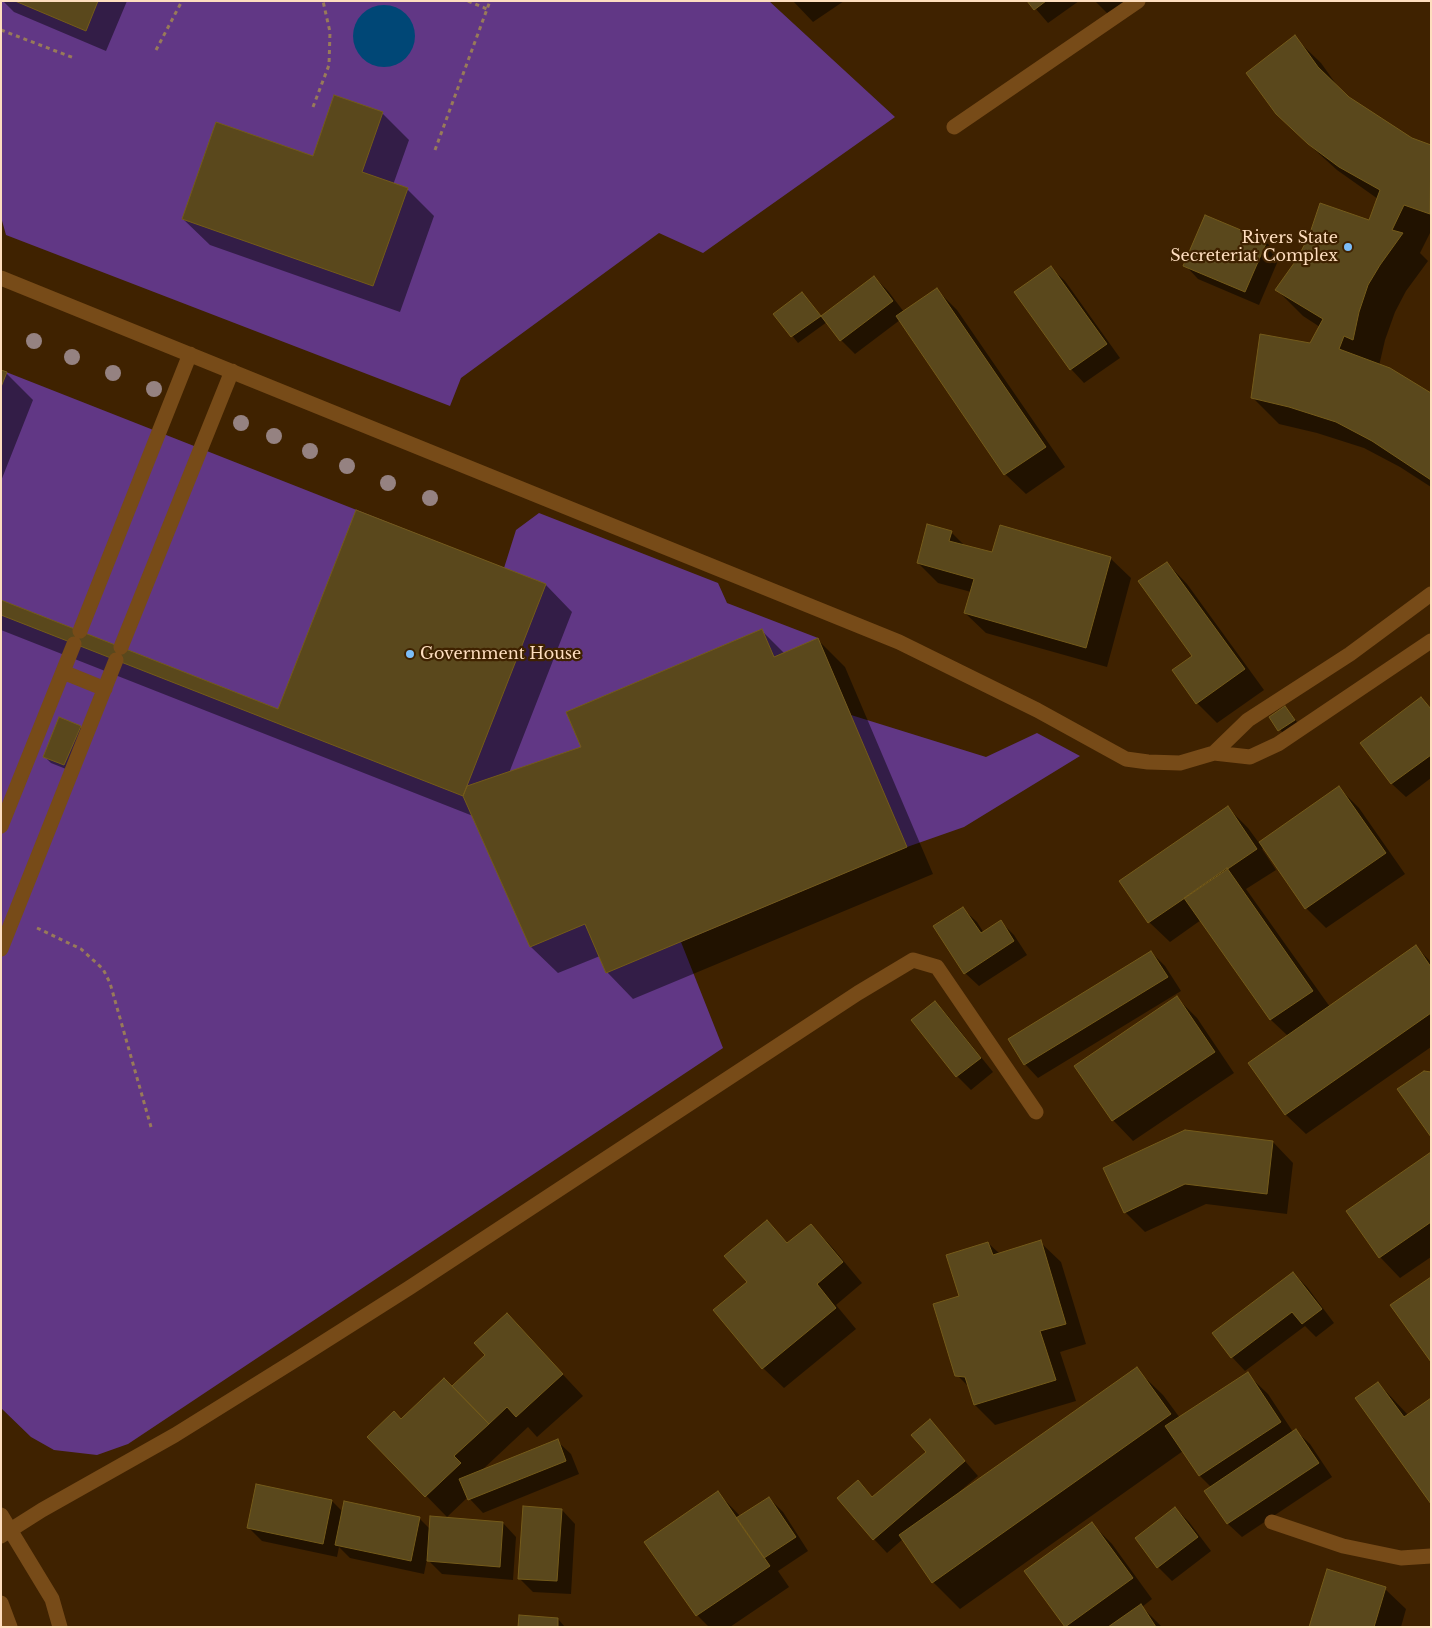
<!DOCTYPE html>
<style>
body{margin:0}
#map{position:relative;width:1432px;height:1628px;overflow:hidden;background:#3f2200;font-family:"Libre Baskerville",serif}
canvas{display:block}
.frame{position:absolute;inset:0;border:2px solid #fedebf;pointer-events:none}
</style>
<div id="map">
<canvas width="1432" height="1628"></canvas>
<div class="frame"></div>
</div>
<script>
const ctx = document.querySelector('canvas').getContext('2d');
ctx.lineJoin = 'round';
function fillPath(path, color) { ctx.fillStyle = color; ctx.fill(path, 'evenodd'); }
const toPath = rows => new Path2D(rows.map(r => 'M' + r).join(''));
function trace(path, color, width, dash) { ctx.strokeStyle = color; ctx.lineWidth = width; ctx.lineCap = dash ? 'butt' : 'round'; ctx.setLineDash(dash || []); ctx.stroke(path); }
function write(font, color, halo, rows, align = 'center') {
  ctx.font = font + ' "Libre Baskerville",serif'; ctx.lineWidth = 4.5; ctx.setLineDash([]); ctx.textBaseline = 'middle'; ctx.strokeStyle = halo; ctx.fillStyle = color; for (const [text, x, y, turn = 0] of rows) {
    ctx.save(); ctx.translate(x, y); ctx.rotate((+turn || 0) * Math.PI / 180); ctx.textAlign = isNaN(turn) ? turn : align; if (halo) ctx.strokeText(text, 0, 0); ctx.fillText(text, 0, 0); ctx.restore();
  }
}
fillPath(toPath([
 [1,1,769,1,895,117,703,253,659,233,461,378,450,406,6,235,1,217],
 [1,370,504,568,516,530,539,513,718,583,727,603,818,638,851,715,986,757,1037,733,1080,756,964,827,907,847,681,942,723,1048,128,1444,97,1455,54,1450,31,1437,1,1408]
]), '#613785');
fillPath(toPath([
 '353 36a31 31 0 1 1 62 0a31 31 0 1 1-62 0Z'
]), '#004776');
fillPath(toPath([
 [3,1,127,1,106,51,14,12],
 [793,1,844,1,813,22],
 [1029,1,1079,1,1048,23],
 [1095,1,1125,1,1108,14],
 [1294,37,1321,63,1341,91,1348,98,1412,140,1431,146,1431,231,1420,253,1428,261,1406,291,1395,312,1385,340,1379,366,1431,395,1431,487,1400,467,1364,448,1317,433,1279,424,1252,397,1310,345,1320,327,1303,316,1277,290,1370,222,1378,199,1337,170,1304,140],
 [382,113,409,140,393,185,407,189,434,216,400,312,210,245,183,219,314,158],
 [1266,242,1280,256,1259,305,1198,279,1185,265],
 [1051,268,1065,281,1120,358,1084,383,1071,369],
 [874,277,888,291,904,312,937,290,957,310,1065,467,1026,494,1005,474,900,320,855,354,841,340,827,322,798,343,775,314,808,300,822,317],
 [1,371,6,373,33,400,1,481],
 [357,512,546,585,572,612,509,773,583,748,762,631,785,654,818,640,845,667,933,874,633,999,607,972,600,956,558,973,531,947,473,816,1,630,1,602,279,711],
 [951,532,965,546,993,554,1110,558,1131,578,1107,667,986,633,965,613,971,592,938,583,918,563],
 [1167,563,1187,584,1264,690,1217,723,1197,703,1194,657],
 [1421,698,1431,708,1431,778,1406,797,1392,784,1362,744],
 [1285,707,1301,727,1286,737,1270,717],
 [80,727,86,733,71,771,51,763,44,756],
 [1339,788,1359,808,1405,874,1326,928,1306,908,1264,847,1262,849,1276,870,1246,889,1330,1007,1416,947,1431,962,1431,1047,1306,1134,1285,1114,1288,1036,1271,1020,1201,920,1170,942,1149,922,1228,808,1248,828,1259,843],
 [963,909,977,922,984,933,1001,922,1014,935,1027,955,979,986,965,973],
 [1151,952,1165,966,1181,991,1038,1078,1025,1064],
 [1177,998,1197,1018,1234,1073,1133,1141,1113,1120],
 [935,1002,948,1016,993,1072,971,1090,957,1076],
 [1273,1142,1293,1163,1287,1214,1206,1204,1145,1232,1125,1212],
 [1431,1153,1431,1257,1400,1278,1380,1257],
 [767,1222,789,1244,811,1225,831,1246,862,1283,836,1305,856,1329,784,1388,763,1368,715,1310,748,1282],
 [1040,1242,1061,1262,1086,1344,1060,1352,1076,1401,995,1425,975,1405,970,1388,957,1375,960,1297,988,1243,1000,1254],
 [1293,1273,1307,1287,1334,1323,1316,1337,1305,1326,1245,1371,1232,1357],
 [507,1315,583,1396,537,1437,528,1427,481,1471,557,1441,571,1454,579,1474,483,1513,468,1497,447,1517,369,1437,401,1420,452,1387,487,1355],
 [1136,1369,1163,1395,1180,1418,1247,1374,1268,1394,1293,1432,1296,1431,1310,1444,1332,1477,1242,1537,1228,1524,1206,1491,1212,1488,1200,1476,1183,1451,960,1609,933,1582,903,1539,887,1553,874,1539,858,1482,873,1498,928,1452,930,1421,978,1476,959,1492,960,1494],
 [1378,1383,1408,1415,1431,1501],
 [257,1485,332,1501,343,1512,419,1518,431,1530,503,1523,516,1537,513,1580,442,1574,427,1559,424,1574,350,1558,339,1547,337,1557,262,1541,249,1528],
 [717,1492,741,1517,769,1498,783,1512,808,1551,778,1571,789,1587,730,1627,709,1627,697,1615],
 [1175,1508,1189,1522,1211,1551,1172,1581,1158,1567,1136,1538],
 [562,1510,575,1524,571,1594,533,1592,519,1578],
 [1092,1524,1112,1544,1152,1599,1142,1607,1162,1627,1066,1627,1026,1572],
 [1385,1589,1406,1609,1401,1627,1311,1627],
 [558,1619,565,1627,519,1627]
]), '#0007');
const building = toPath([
 [15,1,98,1,86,31,15,1],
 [1027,1,1046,1,1034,10,1027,1],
 [1295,35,1318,67,1349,97,1412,138,1431,145,1430,214,1404,205,1392,230,1403,233,1380,265,1368,285,1359,312,1353,340,1344,336,1339,349,1390,368,1431,393,1431,480,1372,441,1336,422,1289,407,1251,398,1260,334,1310,343,1323,319,1275,290,1297,259,1309,236,1320,203,1369,220,1380,190,1339,167,1308,144,1276,114,1246,73,1295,35],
 [334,95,383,112,362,172,408,188,373,286,182,219,216,122,313,156,334,95],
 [1205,215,1267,241,1245,292,1183,266,1205,215],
 [1051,266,1107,344,1070,370,1014,292,1051,266],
 [874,276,893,301,840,341,821,316,874,276],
 [937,288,1046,447,1004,475,896,316,937,288],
 [802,292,821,316,791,337,773,314,802,292],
 [1,370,7,372,1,387,1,370],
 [356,510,546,584,463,796,1,615,1,600,278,709,356,510],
 [927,524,952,531,949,541,992,552,1000,525,1111,557,1086,648,964,613,974,579,917,563,927,524],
 [1167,562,1245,669,1196,704,1172,670,1192,656,1138,581,1167,562],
 [762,629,774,657,818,638,907,847,606,973,585,924,530,947,463,796,467,786,581,747,566,712,762,629],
 [1421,697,1431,709,1431,755,1391,784,1360,743,1421,697],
 [1285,706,1295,720,1278,731,1269,717,1285,706],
 [59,717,81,726,64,765,43,757,59,717],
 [1339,786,1386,853,1305,909,1259,842,1339,786],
 [1228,806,1257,849,1148,923,1119,881,1228,806],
 [1227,868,1313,991,1270,1020,1184,898,1227,868],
 [963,907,981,933,1001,920,1014,941,964,974,933,926,963,907],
 [1416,945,1431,967,1431,1013,1285,1115,1248,1063,1416,945],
 [1151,951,1168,977,1024,1065,1008,1039,1151,951],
 [1177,996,1215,1052,1112,1121,1074,1066,1177,996],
 [935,1001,981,1058,956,1077,911,1020,935,1001],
 [1424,1071,1431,1072,1431,1137,1397,1089,1424,1071],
 [1185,1130,1273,1141,1267,1194,1185,1184,1124,1213,1103,1168,1185,1130],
 [1431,1152,1431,1222,1379,1258,1346,1211,1431,1152],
 [767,1220,787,1243,811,1224,843,1262,817,1284,836,1308,762,1369,713,1310,747,1282,724,1256,767,1220],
 [1041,1240,1066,1324,1040,1331,1056,1380,974,1405,965,1377,955,1376,933,1304,959,1296,946,1255,988,1242,993,1255,1041,1240],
 [1293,1272,1322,1309,1302,1324,1292,1312,1231,1358,1212,1333,1293,1272],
 [1431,1277,1431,1362,1390,1305,1431,1277],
 [507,1313,563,1374,516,1417,507,1407,489,1424,452,1386,485,1355,474,1343,507,1313],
 [1137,1367,1171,1414,932,1583,899,1535,1137,1367],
 [1248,1372,1281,1422,1199,1476,1165,1426,1248,1372],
 [444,1378,489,1424,454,1456,461,1463,425,1497,367,1437,394,1411,401,1419,444,1378],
 [1378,1382,1404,1417,1431,1398,1431,1504,1355,1398,1378,1382],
 [930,1419,965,1461,873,1540,837,1498,858,1480,872,1497,926,1452,911,1435,930,1419],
 [1296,1429,1319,1463,1227,1524,1204,1491,1296,1429],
 [558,1439,566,1461,468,1500,459,1479,558,1439],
 [256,1484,332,1500,323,1544,247,1528,256,1484],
 [718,1491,770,1566,696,1616,644,1542,718,1491],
 [769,1497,796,1537,764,1558,736,1518,769,1497],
 [344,1501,420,1517,411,1561,335,1545,344,1501],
 [523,1506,562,1509,557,1581,518,1579,523,1506],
 [1175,1507,1198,1537,1157,1568,1135,1538,1175,1507],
 [430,1516,503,1522,500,1567,427,1561,430,1516],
 [1092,1522,1133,1578,1065,1627,1024,1571,1092,1522],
 [1327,1569,1386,1587,1374,1627,1309,1627,1327,1569],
 [1141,1604,1156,1627,1108,1627,1141,1604],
 [519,1615,558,1618,558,1627,518,1627,519,1615]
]);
fillPath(building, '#5a481c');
trace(building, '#745b1a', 1);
trace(toPath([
 [468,1,487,9],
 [1,30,74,58],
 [156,50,182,1],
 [313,107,329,65,330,32,323,1],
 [435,150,490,1],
 [37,928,81,949,103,969,110,983,151,1127]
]), '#987a59', 3, [4, 4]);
trace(toPath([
 [954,127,1138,1],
 [1,278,899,642,1037,710,1126,759,1148,762,1180,763,1214,753,1250,757,1278,744,1431,641],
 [80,631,190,354],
 [121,647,232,371],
 [63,672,105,689],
 [1214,753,1248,720,1350,654,1431,594],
 [1,826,74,644],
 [1,949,116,660],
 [1,1515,52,1599,60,1627],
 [1272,1522,1343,1546,1401,1558,1431,1556],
 [1,1536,42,1510,175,1435,297,1359,409,1288,858,993,913,960,937,967,1036,1112],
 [1,1603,10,1627]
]), '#774b18', 15);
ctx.fillStyle = '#958281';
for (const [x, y] of [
 [34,341],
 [72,357],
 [113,373],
 [154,389],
 [241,423],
 [274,436],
 [310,451],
 [347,466],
 [388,483],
 [430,498]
]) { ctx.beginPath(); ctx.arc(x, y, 8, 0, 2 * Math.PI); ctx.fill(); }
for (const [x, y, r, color] of [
 [1348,247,5,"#7cbef9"],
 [410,654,5,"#7cbef9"]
]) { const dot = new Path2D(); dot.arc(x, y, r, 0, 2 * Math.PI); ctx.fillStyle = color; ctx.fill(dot); trace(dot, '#3f2200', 2); }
write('16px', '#fedebf', '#3f2200', [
 ["Rivers State",1338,238],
 ["Secreteriat Complex",1338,256],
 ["Government House",420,654,"left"]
], 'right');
</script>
